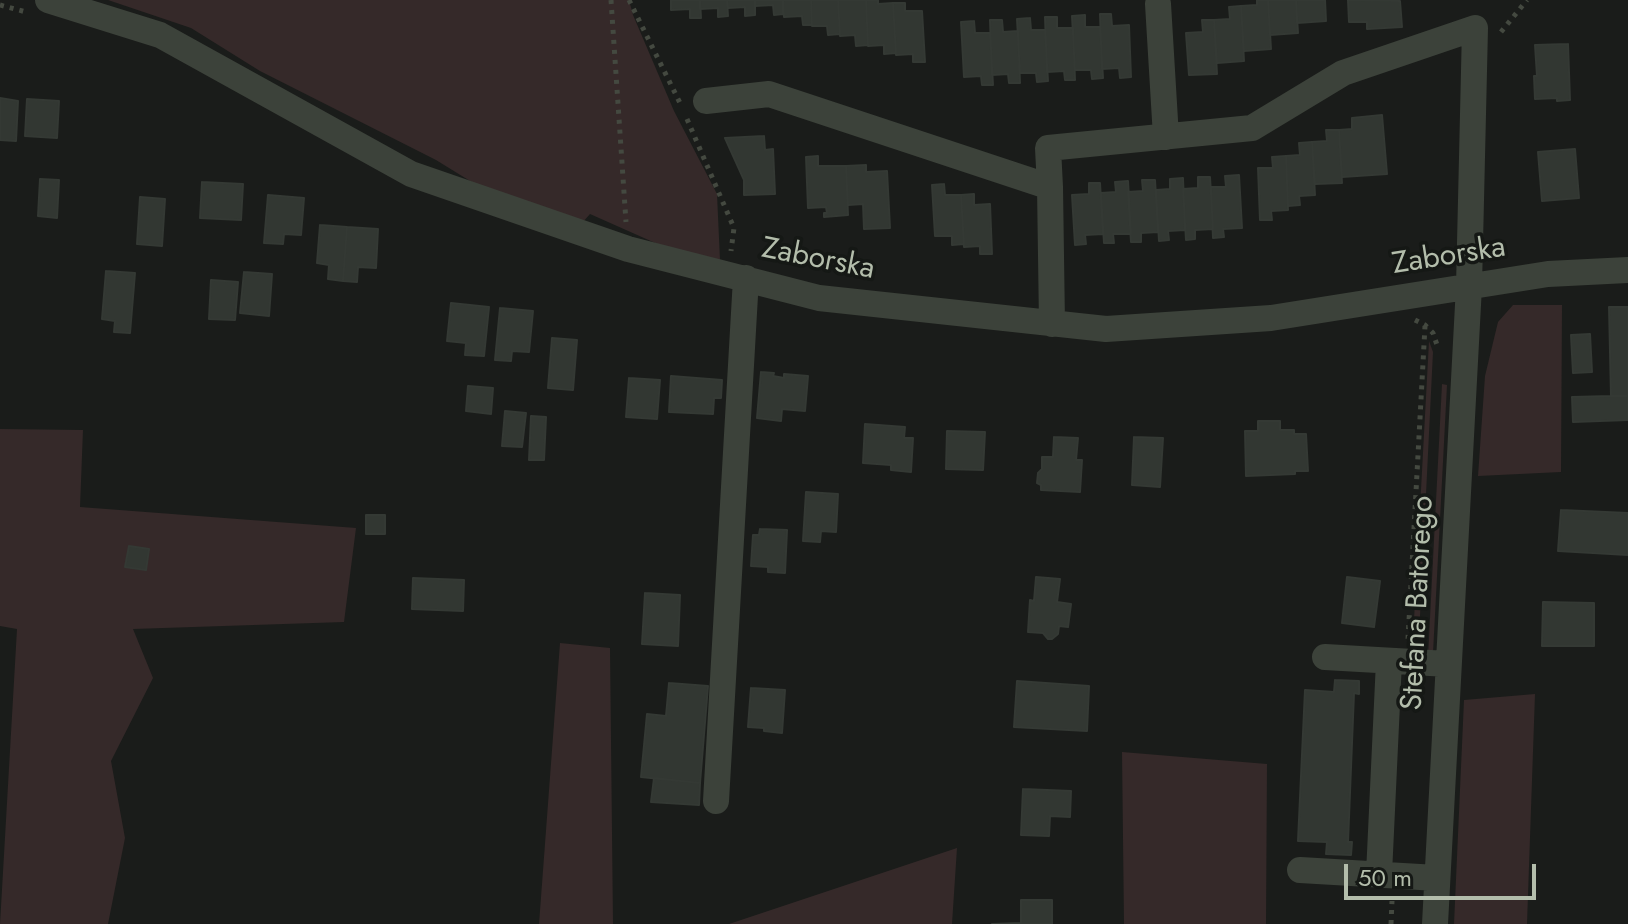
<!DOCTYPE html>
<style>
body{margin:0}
#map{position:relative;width:1628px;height:924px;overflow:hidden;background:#1a1c1a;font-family:Jost,sans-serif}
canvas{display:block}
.scale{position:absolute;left:1344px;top:864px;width:192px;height:36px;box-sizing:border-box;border:4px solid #b3bdab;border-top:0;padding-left:10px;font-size:24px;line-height:28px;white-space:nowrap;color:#b3bdab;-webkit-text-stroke:6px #151815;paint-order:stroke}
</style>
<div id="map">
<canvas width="1628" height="924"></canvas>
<div class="scale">50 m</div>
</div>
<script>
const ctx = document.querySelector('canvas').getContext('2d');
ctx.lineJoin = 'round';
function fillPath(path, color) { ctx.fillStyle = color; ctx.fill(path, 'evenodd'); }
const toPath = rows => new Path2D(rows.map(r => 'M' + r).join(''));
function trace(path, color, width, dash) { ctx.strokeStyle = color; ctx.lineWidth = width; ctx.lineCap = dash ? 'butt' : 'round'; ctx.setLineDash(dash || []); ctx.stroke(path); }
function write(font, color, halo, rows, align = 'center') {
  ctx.font = font + ' Jost,sans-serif'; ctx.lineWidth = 7; ctx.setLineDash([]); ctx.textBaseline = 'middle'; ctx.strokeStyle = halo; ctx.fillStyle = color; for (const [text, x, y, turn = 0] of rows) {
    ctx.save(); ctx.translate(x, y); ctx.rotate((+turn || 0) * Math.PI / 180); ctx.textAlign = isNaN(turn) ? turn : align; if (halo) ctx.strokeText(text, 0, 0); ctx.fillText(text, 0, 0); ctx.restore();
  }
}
fillPath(toPath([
 [108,0,629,0,633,15,674,111,717,194,720,260,662,246,590,214,582,223,475,184,436,160,260,71,191,28],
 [1513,305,1562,305,1561,472,1478,476,1485,376,1498,322],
 [1429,341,1433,352,1418,657,1412,657],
 [1442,384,1447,385,1433,653,1428,657],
 [0,429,83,430,80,507,356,528,344,622,133,629,153,678,111,761,125,838,108,924,0,924,17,629,0,626],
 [560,643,610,648,613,924,539,924],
 [1535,694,1527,924,1454,924,1464,700],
 [1122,752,1267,764,1266,924,1124,924],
 [957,848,952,924,729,924]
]), '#352929');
const building = toPath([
 [671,0,700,0,701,18,690,18,690,9,671,10,671,0],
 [700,0,727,0,728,16,718,17,718,8,700,9,700,0],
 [727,0,755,0,755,15,745,16,745,7,728,8,727,0],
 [755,0,783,0,783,14,774,15,773,5,755,6,755,0],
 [783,0,811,0,812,25,803,25,802,16,784,17,783,0],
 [811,0,838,0,840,34,828,35,827,26,812,26,811,0],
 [838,0,866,0,868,45,856,46,855,35,840,36,838,0],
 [866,0,878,0,878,4,893,3,896,53,884,54,884,45,868,46,866,0],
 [1257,0,1268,0,1271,49,1244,51,1241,6,1257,5,1257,0],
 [1268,0,1296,0,1298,33,1270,35,1268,0],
 [1296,0,1325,0,1326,21,1297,23,1296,0],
 [1348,0,1400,1,1402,27,1367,29,1367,22,1349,22,1348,0],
 [893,3,905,3,905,11,922,11,925,62,913,62,913,54,896,55,893,3],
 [1241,6,1244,61,1217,63,1214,20,1230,19,1229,7,1241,6],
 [1100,14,1111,14,1112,26,1129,25,1131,77,1120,78,1119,68,1102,69,1100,14],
 [1085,15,1085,27,1100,27,1103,78,1092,79,1091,70,1075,70,1072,16,1085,15],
 [1045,17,1057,17,1057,28,1073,28,1075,80,1065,80,1064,71,1047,72,1045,17],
 [1030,18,1031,30,1045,30,1048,81,1037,82,1036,73,1020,73,1017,19,1030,18],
 [990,20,1002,20,1003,32,1018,31,1020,83,1009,83,1008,74,992,75,990,20],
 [1202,20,1214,20,1217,74,1189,75,1186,33,1203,32,1202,20],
 [974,21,975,33,990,33,993,85,982,85,981,76,964,77,961,22,974,21],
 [1568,44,1570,100,1557,101,1557,98,1535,99,1534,76,1537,76,1535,45,1568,44],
 [0,98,18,101,16,141,0,140,0,98],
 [27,99,59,101,57,138,25,136,27,99],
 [1382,115,1387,174,1342,177,1339,130,1352,129,1352,118,1382,115],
 [1326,130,1339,130,1342,183,1315,184,1312,142,1327,141,1326,130],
 [764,136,765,150,773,149,775,194,744,195,744,180,725,138,764,136],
 [1312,142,1315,195,1299,196,1300,205,1288,206,1286,156,1300,155,1299,143,1312,142],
 [1575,149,1579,198,1542,201,1538,152,1575,149],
 [818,156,818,166,846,166,848,215,824,217,824,213,827,213,826,207,808,208,806,157,818,156],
 [1286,156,1288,210,1271,211,1272,220,1260,220,1258,168,1273,168,1272,157,1286,156],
 [866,165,866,172,887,171,890,228,864,229,863,204,848,205,846,166,866,165],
 [1239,175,1242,228,1223,229,1224,237,1213,238,1211,187,1226,187,1225,176,1239,175],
 [1198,177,1210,177,1213,229,1195,230,1195,239,1186,240,1183,189,1198,188,1198,177],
 [1183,178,1185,230,1168,231,1169,240,1159,241,1156,190,1170,189,1170,179,1183,178],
 [40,179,59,180,57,218,38,216,40,179],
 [1142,180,1155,180,1158,232,1141,233,1141,242,1131,242,1128,192,1143,191,1142,180],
 [1128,181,1131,234,1113,234,1114,243,1104,243,1101,193,1116,192,1115,182,1128,181],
 [202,182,243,184,241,220,200,218,202,182],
 [1089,183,1100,183,1103,234,1085,235,1086,244,1075,245,1072,195,1089,194,1089,183],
 [944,184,945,195,961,195,964,244,952,245,952,236,935,236,932,185,944,184],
 [974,194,974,205,990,204,992,254,980,254,980,246,964,247,961,195,974,194],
 [268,195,304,198,301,235,284,234,283,244,264,243,268,195],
 [140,197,165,199,162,246,137,244,140,197],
 [320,225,347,227,343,281,328,279,329,265,317,263,320,225],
 [347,227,378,229,376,268,358,267,357,282,343,281,347,227],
 [106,271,135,273,130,333,114,332,115,321,102,319,106,271],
 [244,272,272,274,269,316,240,313,244,272],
 [211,280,238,282,235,320,209,319,211,280],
 [451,303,489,307,484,356,465,355,466,343,447,341,451,303],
 [1609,307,1628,307,1628,396,1611,396,1609,307],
 [500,308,533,311,529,352,512,351,511,361,495,360,500,308],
 [1590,334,1592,372,1573,373,1571,335,1590,334],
 [552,338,577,340,573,390,548,388,552,338],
 [761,372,774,373,773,376,784,378,784,374,808,376,805,411,782,409,781,421,757,418,761,372],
 [671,376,722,380,721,398,714,398,713,414,669,412,671,376],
 [629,378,660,380,657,419,626,417,629,378],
 [468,386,493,388,491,414,466,411,468,386],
 [1611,396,1628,396,1628,420,1573,422,1572,397,1611,396],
 [505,411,526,413,522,447,502,446,505,411],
 [531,416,546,417,544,460,529,460,531,416],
 [1258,421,1280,421,1280,430,1294,430,1294,434,1306,434,1308,471,1295,471,1295,474,1246,476,1245,431,1258,431,1258,421],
 [865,424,905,427,904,438,913,438,911,472,891,470,891,465,863,463,865,424],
 [947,431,985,432,983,470,946,469,947,431],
 [1054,437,1078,438,1076,460,1082,460,1080,492,1041,490,1041,485,1037,483,1038,473,1042,469,1042,457,1053,457,1054,437],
 [1134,437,1163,438,1160,487,1132,485,1134,437],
 [806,492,838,494,836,532,821,531,820,542,803,541,806,492],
 [1561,510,1628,513,1628,555,1558,551,1561,510],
 [366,515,385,515,385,534,366,534,366,515],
 [760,529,787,530,785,573,768,572,768,567,751,566,753,535,759,535,760,529],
 [129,546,149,549,146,570,125,567,129,546],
 [1036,577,1060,579,1057,602,1071,604,1068,627,1059,626,1058,634,1052,639,1048,639,1043,633,1028,632,1030,600,1034,601,1036,577],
 [1347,577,1380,581,1374,627,1342,623,1347,577],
 [413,578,464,580,463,611,412,609,413,578],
 [645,593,680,595,678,646,642,644,645,593],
 [1543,602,1594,603,1594,646,1542,646,1543,602],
 [1335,680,1359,681,1359,694,1354,693,1348,842,1352,842,1351,855,1326,854,1327,842,1298,841,1305,690,1334,692,1335,680],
 [1017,681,1089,686,1087,731,1014,727,1017,681],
 [669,683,708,686,700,783,641,777,647,714,666,716,669,683],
 [751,688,785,690,782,733,764,731,764,728,748,727,751,688],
 [654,778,700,783,699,805,651,802,654,778],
 [1023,789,1071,791,1070,817,1050,816,1049,836,1021,835,1023,789],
 [1021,900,1052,900,1052,924,992,924,1021,923,1021,900]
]);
fillPath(building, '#323732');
trace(building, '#343934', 2);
trace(toPath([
 [611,0,626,222],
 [629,0,680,103],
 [0,5,26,12],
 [1501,32,1527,0],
 [687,119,734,228,731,251],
 [1415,320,1425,325,1433,333,1438,348],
 [1408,639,1425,326],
 [1391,924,1392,901]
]), '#444940', 5, [4, 6]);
trace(toPath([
 [48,0,160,35,411,174,628,249,819,298,1106,329,1271,318,1548,274,1628,270],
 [1158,4,1166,137],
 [706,101,769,94,1050,187,1048,148,1252,128,1343,73,1475,28,1469,286,1435,924],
 [1050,187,1052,324],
 [1325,657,1448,664],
 [716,801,746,278],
 [1300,870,1437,878],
 [1379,874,1389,661]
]), '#3c423a', 26);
write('30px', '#b3bdab', '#151815', [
 ["Zaborska",1449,257,-9],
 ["Zaborska",818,260,11],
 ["Stefana Batorego",1419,603,-87]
]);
</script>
